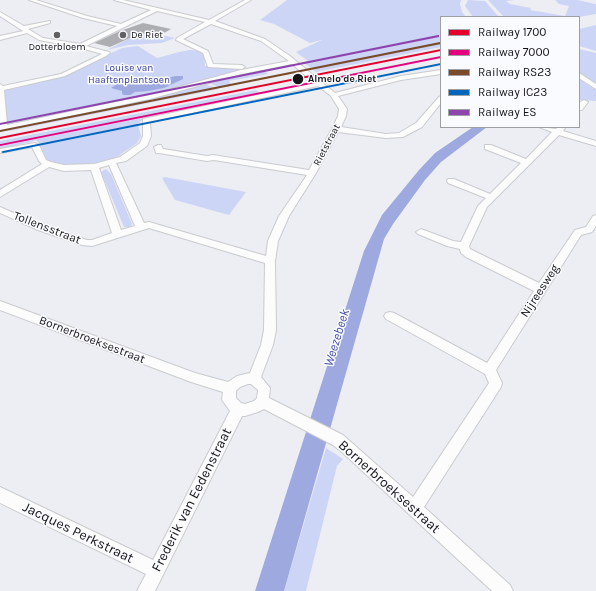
<!DOCTYPE html>
<style>
body{margin:0}
#map{position:relative;width:596px;height:591px;overflow:hidden;background:#edeef3;font-family:Karla,sans-serif}
canvas{display:block}
.legend{position:absolute;left:440px;top:16px;width:140px;height:112px;box-sizing:border-box;background:#fafbfe;border:1px solid #9e9fa2;margin:0;padding:5px 7px;list-style:none;font-size:12px;color:#151518}
.legend li{display:flex;align-items:center;gap:8px;height:20px}
.legend b{width:20px;border:1px solid #9e9fa2}
</style>
<div id="map">
<canvas width="596" height="591"></canvas>
<ul class="legend">
<li><b style="height:5px;background:#e4002b"></b>Railway 1700</li>
<li><b style="height:5px;background:#e5007d"></b>Railway 7000</li>
<li><b style="height:5px;background:#7a4b2a"></b>Railway RS23</li>
<li><b style="height:5px;background:#0065bd"></b>Railway IC23</li>
<li><b style="height:5px;background:#8e44ad"></b>Railway ES</li>
</ul>
</div>
<script>
const ctx = document.querySelector('canvas').getContext('2d');
ctx.lineJoin = 'round';
function fillPath(path, color) { ctx.fillStyle = color; ctx.fill(path, 'evenodd'); }
const toPath = rows => new Path2D(rows.map(r => 'M' + r).join(''));
function trace(path, color, width, dash) { ctx.strokeStyle = color; ctx.lineWidth = width; ctx.lineCap = dash ? 'butt' : 'round'; ctx.setLineDash(dash || []); ctx.stroke(path); }
function write(font, color, halo, rows, align = 'center') {
  ctx.font = font + ' Karla,sans-serif'; ctx.lineWidth = 3; ctx.setLineDash([]); ctx.textBaseline = 'middle'; ctx.strokeStyle = halo; ctx.fillStyle = color; for (const [text, x, y, turn = 0] of rows) {
    ctx.save(); ctx.translate(x, y); ctx.rotate((+turn || 0) * Math.PI / 180); ctx.textAlign = isNaN(turn) ? turn : align; if (halo) ctx.strokeText(text, 0, 0); ctx.fillText(text, 0, 0); ctx.restore();
  }
}
fillPath(toPath([
 [287,0,461,0,460,4,462,12,466,17,441,17,441,47,316,72,312,69,316,67,311,68,303,62,308,61,296,52,322,40,310,43,274,24,260,20],
 [468,0,485,1,499,17,473,17,465,6],
 [488,0,515,0,506,1,510,4,531,8,530,10,565,16,569,6,559,4,555,0,577,0,596,4,596,14,579,17,504,17],
 [596,25,596,51,579,46,579,29],
 [139,33,157,37,161,35,175,38,162,43,128,45,107,50],
 [138,46,157,58,179,52,190,50,204,51,205,66,250,69,161,93,7,126,3,90,59,77,122,48],
 [579,49,596,53,596,85,579,73],
 [262,69,268,74,229,81,231,84,229,87,219,87,206,82],
 [579,79,596,90,596,101,579,100],
 [202,83,219,89,9,131,8,129,156,97],
 [278,89,280,91,143,119,138,124,141,136,137,143,117,157,101,163,65,166,52,162,47,160,40,144,36,140,31,142,0,149,0,141,256,90,259,93],
 [106,169,111,174,132,224,130,227,124,227,101,172],
 [165,177,246,192,229,215,175,200,162,178],
 [326,448,343,459,337,466,306,591,284,591]
]), '#cdd5f6');
fillPath(toPath([
 [175,76,183,76,183,79,164,88,148,91,135,92,130,95,124,95,122,94,122,91,111,88,120,82,139,77,148,77,161,80],
 [473,127,487,127,441,162,425,180,393,224,384,239,284,591,255,591,364,251,382,215,419,170,435,153]
]), '#9da9df');
fillPath(toPath([
 [143,23,171,29,157,37,141,33,110,47,94,43,120,31]
]), '#adaeb2');
const minor = toPath([
 [29,0,36,0,87,16,121,24,151,10,114,0,123,0,209,20,245,0,251,0,215,21,265,39,290,56,335,93,401,76,441,70,441,74,401,80,338,96,347,109,346,116,341,127,386,134,399,133,416,123,439,97,441,96,441,103,422,127,403,137,386,138,338,132,316,173,289,216,278,241,275,261,276,330,273,345,261,377,270,388,269,398,343,435,413,497,489,383,485,374,386,319,384,316,386,313,390,312,394,313,487,363,534,291,466,257,461,253,460,249,447,246,418,234,416,232,421,229,453,241,461,242,478,206,486,198,448,183,447,181,448,179,454,179,490,194,521,163,485,149,485,145,491,145,526,159,552,132,539,127,556,129,558,127,566,127,563,131,596,141,596,146,559,135,487,207,469,246,470,249,474,251,539,283,575,230,586,227,593,216,596,215,596,226,592,232,581,235,496,370,502,383,501,387,424,507,510,585,513,591,492,591,342,452,333,445,264,409,258,412,245,416,242,416,155,591,137,591,146,574,0,503,0,487,153,560,230,411,222,400,223,392,191,382,0,310,0,301,195,373,228,382,237,376,250,373,261,345,264,330,265,263,149,228,92,246,82,245,38,230,0,213,0,207,44,226,87,240,92,240,112,233,91,170,64,171,49,167,0,197,0,190,42,164,39,161,32,147,0,153,0,149,35,143,39,145,46,160,51,162,64,165,94,164,120,157,140,143,143,136,143,119,314,83,292,64,242,74,150,99,0,131,0,84,3,86,61,74,102,54,81,48,39,40,27,33,0,40,0,36,23,31,0,16,0,12,24,26,50,21,50,23,28,29,43,38,80,44,117,26,83,18,29,0],
 [157,11,205,22,177,38,176,40,203,53,208,67,242,69,245,67,242,65,213,64,208,51,183,39,211,24,261,41,289,61,241,70,149,95,7,125,4,90,65,76,106,56,110,53,109,52,86,46,157,11],
 [318,86,331,96,339,109,338,116,332,129,309,170,213,155,207,156,163,149,161,145,158,145,154,147,156,153,159,153,207,161,214,160,307,175,279,216,268,241,266,256,149,222,144,223,116,163,126,161,147,146,151,136,150,122,318,86],
 [109,165,135,226,121,230,99,168,109,165],
 [248,384,251,384,258,390,257,398,254,401,245,404,241,403,236,398,236,391,240,387,248,384],
 [579,73,596,84,596,89,579,78,579,73],
 [584,100,588,102,582,110,579,110,579,103,584,100]
]);
trace(minor, '#cacbce', 2);
fillPath(minor, '#fcfcfd');
fillPath(toPath([
 [441,49,441,51,0,139,0,137,441,49]
]), '#e4002b');
fillPath(toPath([
 [441,56,441,58,0,146,0,144,1,144,441,56]
]), '#e5007d');
fillPath(toPath([
 [440,42,441,44,0,132,0,130,440,42]
]), '#7a4b2a');
fillPath(toPath([
 [441,63,441,65,3,153,1,152,3,151,441,63]
]), '#0065bd');
fillPath(toPath([
 [438,35,439,35,439,37,0,125,0,123,438,35]
]), '#8e44ad');
for (const [x, y, r, color] of [
 [57,35,4,"#616165"],
 [123,35,4,"#616165"],
 [298,79,6,"#151518"]
]) { const dot = new Path2D(); dot.arc(x, y, r, 0, 2 * Math.PI); ctx.fillStyle = color; ctx.fill(dot); trace(dot, '#fafbfe', 1.5); }
write('10px', '#151518', '#fafbfe', [
 ["De Riet",131,35],
 ["Dotterbloem",57,47,"center"]
], 'left');
write('10px', '#374099', '#fafbfe', [
 ["Louise van",129,68],
 ["Haaftenplantsoen",129,80]
]);
write('bold 10px', '#151518', '#fafbfe', [
 ["Almelo de Riet",308,79]
], 'left');
write('10px', '#151518', '#fafbfe', [
 ["Rietstraat",327,145,-62]
]);
write('12px', '#151518', '#fafbfe', [
 ["Tollensstraat",47,228,21],
 ["Nijreesweg",540,291,-57],
 ["Bornerbroeksestraat",92,340,21]
]);
write('italic 13px', '#3e4aa3', '#fafbfe', [
 ["Weezebeek",337,338,-73]
]);
write('14px', '#151518', '#fafbfe', [
 ["Bornerbroeksestraat",389,487,42],
 ["Frederik van Eedenstraat",192,500,-63],
 ["Jacques Perkstraat",78,533,26]
]);
</script>
